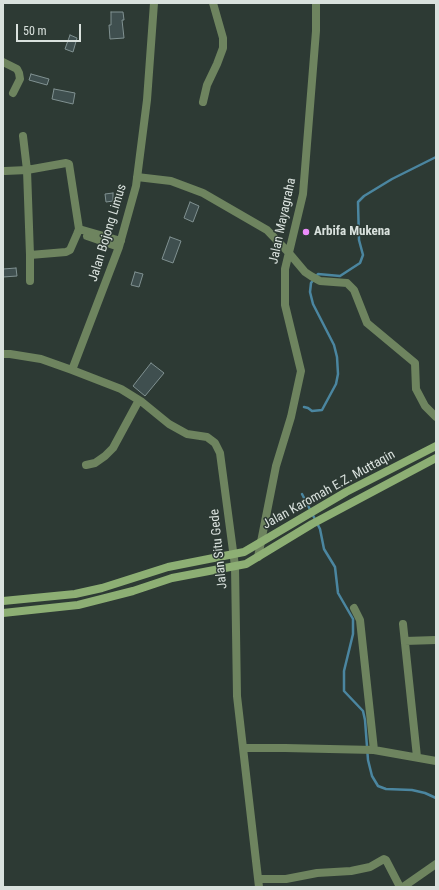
<!DOCTYPE html>
<style>
body{margin:0}
#map{position:relative;width:439px;height:890px;overflow:hidden;background:#2d3a34;font-family:"Roboto Condensed",sans-serif}
canvas{display:block}
.frame{position:absolute;inset:0;border:4px solid #d9e1dd;pointer-events:none}
.scale{position:absolute;left:16px;top:24px;width:65px;height:18px;box-sizing:border-box;border:2px solid #d9e1dd;border-top:0;padding-left:5px;font-size:12px;line-height:14px;white-space:nowrap;color:#d9e1dd;-webkit-text-stroke:3px #2d3a34;paint-order:stroke}
</style>
<div id="map">
<canvas width="439" height="890"></canvas>
<div class="frame"></div>
<div class="scale">50 m</div>
</div>
<script>
const ctx = document.querySelector('canvas').getContext('2d');
ctx.lineJoin = 'round';
const toPath = rows => new Path2D(rows.map(r => 'M' + r).join(''));
function trace(path, color, width, dash) { ctx.strokeStyle = color; ctx.lineWidth = width; ctx.lineCap = dash ? 'butt' : 'round'; ctx.setLineDash(dash || []); ctx.stroke(path); }
function fillPath(path, color) { ctx.fillStyle = color; ctx.fill(path, 'evenodd'); }
function write(font, color, halo, rows, align = 'center') {
  ctx.font = font + ' "Roboto Condensed",sans-serif'; ctx.lineWidth = 3; ctx.setLineDash([]); ctx.textBaseline = 'middle'; ctx.strokeStyle = halo; ctx.fillStyle = color; for (const [text, x, y, turn = 0] of rows) {
    ctx.save(); ctx.translate(x, y); ctx.rotate((+turn || 0) * Math.PI / 180); ctx.textAlign = isNaN(turn) ? turn : align; if (halo) ctx.strokeText(text, 0, 0); ctx.fillText(text, 0, 0); ctx.restore();
  }
}
trace(toPath([
 [304,407,308,408,312,411,322,410,336,384,338,374,337,357,334,345,313,304,310,292,311,283,318,274,340,276,360,263,363,255,359,240,358,202,364,196,392,179,436,157],
 [302,494,320,529,324,549,335,567,338,593,353,619,353,634,344,671,344,691,363,711,365,720,368,760,372,776,378,786,386,789,412,790,425,793,436,798]
]), '#4b86a0', 2.5);
const building = toPath([
 [111,12,123,12,124,20,122,20,124,38,110,39,109,25,111,25,111,12],
 [70,35,77,38,73,52,65,49,70,35],
 [31,74,49,79,47,85,29,80,31,74],
 [54,89,75,93,73,104,52,99,54,89],
 [113,193,113,201,106,202,105,194,113,193],
 [190,202,199,206,193,222,184,218,190,202],
 [170,237,181,241,173,263,162,259,170,237],
 [16,268,17,276,3,277,3,269,16,268],
 [135,272,143,274,139,287,131,285,135,272],
 [151,363,164,373,145,396,133,386,151,363]
]);
fillPath(building, '#3f4f4f');
trace(building, '#809191', 1);
trace(toPath([
 [3,62,17,69,19,73,20,79,13,93],
 [203,102,207,85,217,64,223,48,223,38,213,3],
 [23,136,27,170,30,255,30,281],
 [5,171,27,170,66,163,69,164,79,229,77,234,70,250,66,252,30,255],
 [137,177,171,181,203,193,267,230,289,253,305,272,311,276,320,281,347,283,354,290,367,323,415,363,416,389,425,406,436,417],
 [79,229,121,241],
 [87,236,119,247],
 [3,354,10,354,41,359,72,370,121,389,142,402,169,424,187,434,207,437,215,443,220,453,235,566,237,696,259,887],
 [72,370,119,247,136,186,147,100,154,3],
 [86,465,95,463,105,456,113,448,139,400],
 [258,557,276,466,291,417,301,371,285,305,285,269,303,194,316,31,316,3],
 [354,608,360,620,374,750],
 [403,624,417,757],
 [405,641,436,640],
 [243,748,285,748,374,750,436,761],
 [259,879,286,879,317,873,351,871,370,867,384,859,386,860,400,887],
 [403,887,436,864]
]), '#6e845f', 8);
trace(toPath([
 [3,601,75,594,102,588,168,567,244,552,346,492,436,446],
 [3,613,78,605,133,591,172,578,246,564,312,524,436,458]
]), '#8daf74', 8);
for (const [x, y, r, color] of [
 [306,232,4,"#ec8cfa"]
]) { const dot = new Path2D(); dot.arc(x, y, r, 0, 2 * Math.PI); ctx.fillStyle = color; ctx.fill(dot); trace(dot, '#2d3a34', 1.5); }
write('13px', '#d9e1dd', '#2d3a34', [
 ["Jalan Mayagraha",283,221,-78],
 ["Jalan Bojong Limus",108,233,-73],
 ["Jalan Karomah E.Z. Muttaqin",329,490,-29],
 ["Jalan Situ Gede",219,549,-96]
]);
write('bold 13px', '#d9e1dd', '#2d3a34', [
 ["Arbifa Mukena",314,232]
], 'left');
</script>
